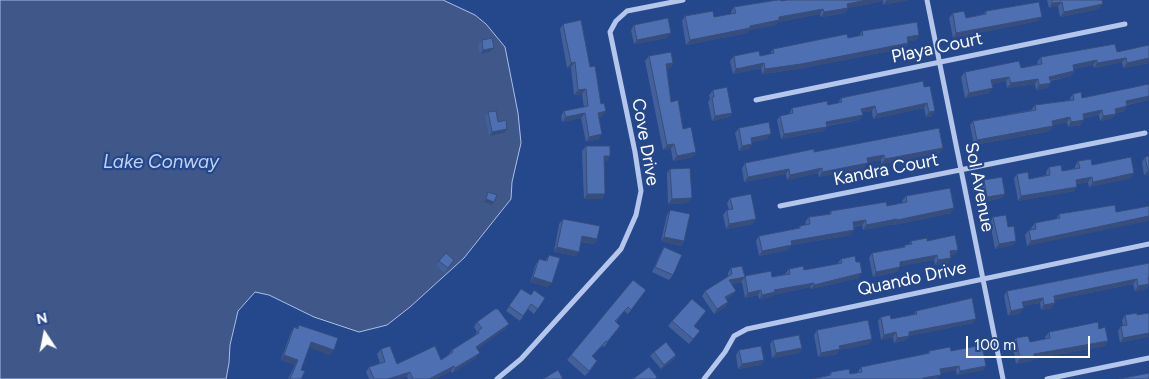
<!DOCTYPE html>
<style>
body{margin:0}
#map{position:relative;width:1149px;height:379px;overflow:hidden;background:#25478c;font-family:Figtree,sans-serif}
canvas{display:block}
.north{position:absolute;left:20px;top:309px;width:50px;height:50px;-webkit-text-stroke:4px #25478c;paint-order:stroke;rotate:349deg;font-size:14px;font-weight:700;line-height:20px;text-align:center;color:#fff}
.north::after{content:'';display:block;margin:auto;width:18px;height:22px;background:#fff;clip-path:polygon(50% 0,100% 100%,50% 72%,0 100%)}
.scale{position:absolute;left:966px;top:336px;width:124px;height:22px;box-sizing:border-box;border:2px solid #fff;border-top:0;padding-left:6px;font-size:15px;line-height:18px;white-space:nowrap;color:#fff;-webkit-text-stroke:4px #25478c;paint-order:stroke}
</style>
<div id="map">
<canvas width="1149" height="379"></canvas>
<div class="north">N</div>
<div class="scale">100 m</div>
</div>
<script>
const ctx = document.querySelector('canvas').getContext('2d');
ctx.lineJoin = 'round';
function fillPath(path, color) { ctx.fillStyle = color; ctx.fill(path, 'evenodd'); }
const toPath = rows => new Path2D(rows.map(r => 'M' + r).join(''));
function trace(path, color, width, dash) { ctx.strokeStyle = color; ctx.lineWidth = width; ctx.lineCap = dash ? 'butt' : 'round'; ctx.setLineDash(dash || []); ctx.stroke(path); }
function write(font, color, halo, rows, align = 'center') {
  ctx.font = font + ' Figtree,sans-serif'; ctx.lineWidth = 4.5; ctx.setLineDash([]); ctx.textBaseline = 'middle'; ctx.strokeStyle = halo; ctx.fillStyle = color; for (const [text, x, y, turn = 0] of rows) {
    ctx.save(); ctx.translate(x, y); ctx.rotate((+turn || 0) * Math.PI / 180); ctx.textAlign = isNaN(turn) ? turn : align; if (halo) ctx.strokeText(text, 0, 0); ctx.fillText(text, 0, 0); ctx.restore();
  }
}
const water = toPath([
 [0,0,443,0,475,15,486,24,505,47,518,113,521,143,512,182,511,199,464,258,410,307,387,325,359,332,314,317,269,295,255,292,238,311,230,345,229,363,226,379,0,379,0,0]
]);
fillPath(water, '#3f5789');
trace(water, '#a8c0eb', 1);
trace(toPath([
 [927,0,1003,379],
 [756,100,1125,24],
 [780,206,1145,133],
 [497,379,521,359,621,249,636,215,641,191,635,152,610,32,616,21,627,11,683,0],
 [704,379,725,352,734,336,747,329,1149,244],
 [1047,379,1149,358]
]), '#b4c6ea', 5);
fillPath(toPath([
 [787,0,908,0,883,5,883,1,848,8,845,13,821,17,820,14,778,22,776,25,749,30,747,33,686,45,682,21,685,16,714,17,731,14,731,12,734,7],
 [1047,0,1102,0,1099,9,1060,17,1058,6,1049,8],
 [986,11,1038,21,953,38,949,18,953,13,966,18,983,14],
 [563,24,590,67,603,116,599,117,599,139,586,142,581,118,562,122,561,116,564,111,584,107,582,94,574,95,571,67,567,68,560,29],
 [634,25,667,38,634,44,631,30],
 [862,31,919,35,916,40,908,41,908,43,905,48,798,69,762,74,761,68,733,74,730,61,734,56,760,56,770,54,773,49,859,36],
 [482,40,494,48,490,52,480,54,478,45],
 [1149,45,1149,63,1123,68,1122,62,1094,68,1093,65,1074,69,1074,71,1071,76,1050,81,1051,83,1047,88,1036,90,1035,84,1007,88,1006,81,992,84,989,93,965,98,961,77,965,72,1021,68,1038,64,1037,62,1041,57,1117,52],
 [649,56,673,63,670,68,667,68,671,102,683,129,696,152,693,157,673,161,671,149,663,150,645,61],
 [923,81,932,116,926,117,924,108,873,119,872,111,862,112,863,115,859,120,827,126,823,131,781,139,777,120,780,116,789,114,792,108,828,105,838,103,841,98],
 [1149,84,1149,100,1127,105,1127,106,1124,111,1116,113,1112,118,1100,121,1099,115,1084,118,1081,125,1068,127,1067,122,1053,125,1050,131,974,145,970,125,973,121,1031,110,1035,105,1070,100,1070,98,1073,94,1082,98],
 [713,90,732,113,729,117,712,121,708,102,710,99,709,95],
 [488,112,507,129,504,133,489,136,485,116],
 [739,128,767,139,752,142,752,144,749,149,739,151,735,133],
 [586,146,607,161,604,161,605,194,602,199,584,199,582,151],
 [814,152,940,153,881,164,881,160,868,162,864,168,819,177,818,173,787,180,786,174,744,182,742,168,745,163],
 [1145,157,1149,174,1144,175,1142,162],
 [1078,161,1131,178,1089,187,1088,182,1077,184,1074,191,1018,201,1014,178,1017,174,1029,179,1046,175,1046,172,1049,167,1062,171,1075,168,1075,166],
 [670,169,688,203,668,204,667,173],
 [984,180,1005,194,1001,198,984,202,981,185],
 [906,196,951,213,894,225,894,224,863,230,862,225,854,227,851,235,791,245,788,250,759,256,756,241,759,236,798,228,800,226,806,224,805,222,809,217,829,214,831,211,887,206,903,203,902,201],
 [730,198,753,224,726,229,723,215,727,210,729,210,727,203],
 [1115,205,1027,246,1025,235,1029,230,1032,230,1031,228,1035,223,1056,219,1059,214],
 [670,210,684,241,681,246,661,241,667,215],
 [993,217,1008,227,1016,241,1013,245,995,249,990,222],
 [563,219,597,239,594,244,581,242,576,256,554,252,559,224],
 [911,241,927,241,958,250,954,255,951,255,948,263,935,265,934,260,900,266,897,272,873,277,869,258,872,253,903,247,905,245,908,245],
 [664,247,673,275,669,280,652,272,661,252],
 [549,255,548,287,530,282,536,264,539,259,545,261],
 [841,259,859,278,811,289,810,287,773,295,771,297,759,299,758,295,745,298,742,282,731,284,736,291,732,295,726,299,728,302,725,307,714,314,702,296,705,291,728,276,728,273,731,268,744,276,772,277,785,274,789,269,804,270,837,264],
 [454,260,444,273,436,266,439,261],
 [1149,263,1149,285,1146,289,1135,291,1133,284,1055,300,1052,308,1041,310,1040,303,1023,306,1020,313,1008,316,1004,296,1007,291],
 [521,289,531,295,545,298,534,314,528,309,520,321,506,311],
 [646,290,628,314,624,311,616,322,620,326,604,347,602,346,592,357,594,366,585,376,567,360,571,355],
 [706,311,694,327,696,336,689,344,668,326,672,321],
 [916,311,973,323,909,336,906,340,894,343,893,337,881,340,878,321,881,317,891,319,914,314],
 [1149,313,1120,343,1118,331,1121,326,1123,326,1122,320,1125,315,1137,315],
 [477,322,509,324,505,329,477,349,476,358,452,373,451,371,435,379,408,379,407,376,399,379,369,379,366,372,369,367,380,363,377,354,381,349,397,364,441,360,448,355,452,350,474,336,477,332,474,327],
 [299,325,330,355,309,347,301,370,301,379,288,379,295,365,281,360,291,332,294,327,297,328],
 [1099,329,1108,341,1105,346,1033,359,1031,361,1016,364,1012,343,1016,338,1030,342,1046,339,1045,337,1049,332],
 [817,330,869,344,839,350,837,354,818,357,814,335],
 [773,340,802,348,799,353,772,358,770,344],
 [739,350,764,360,761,365,738,369,736,355],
 [929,351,951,351,986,366,983,370,957,375,956,370,941,373,828,376,831,372,850,374,858,373,858,372,861,367,927,354],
 [654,352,676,355,673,360,661,369,650,356]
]), '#43609a');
fillPath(toPath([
 [867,0,883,0,883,1,844,9,847,4],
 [887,0,908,0,883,5],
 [1062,2,1058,6,1049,8,1052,3],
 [1103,4,1099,9,1060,17,1064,12],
 [848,8,845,13,821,17,824,12],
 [823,9,820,14,778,22,776,25,749,30,747,33,686,45,690,40,750,26,779,17],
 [1042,17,1038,21,953,38,956,33],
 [671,33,667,38,634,44,637,40],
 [919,35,916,40,904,42,907,37],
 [908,43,905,48,798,69,762,74,765,69],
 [494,48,490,52,480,54,483,50],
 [1126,58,1122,62,1094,68,1097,63],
 [1149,58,1149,63,1123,68,1127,63],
 [1097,60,1093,65,1070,70,1073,65],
 [575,62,571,67,567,68,571,63],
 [673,63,670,68,663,69,666,64],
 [764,63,761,68,733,74,736,69],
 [1074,71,1071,76,1046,81,1049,77],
 [1009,77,1006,81,988,85,991,80],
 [1038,79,1035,84,1007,88,1011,83],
 [1051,83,1047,88,1036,90,1039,85],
 [993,88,989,93,965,98,969,93],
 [586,89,582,94,574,95,578,90],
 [1149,96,1149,100,1123,105,1126,101],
 [927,103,924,108,873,119,877,114],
 [875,106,872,111,858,113,861,109],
 [1127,106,1124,111,1112,114,1115,109],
 [1102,110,1099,115,1080,118,1083,114],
 [606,111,603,116,595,117,598,113],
 [935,111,932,116,926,117,929,112],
 [585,113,581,118,562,122,566,117],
 [732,113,729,117,712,121,715,116],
 [1116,114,1112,118,1100,121,1103,116],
 [863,115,859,120,822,126,826,122],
 [1070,117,1067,122,1049,126,1052,121],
 [1084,120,1081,125,1068,127,1071,122],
 [1053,126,1050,131,974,145,977,140],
 [827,127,823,131,781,139,784,134],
 [507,129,504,133,489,136,492,132],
 [602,134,599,139,586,142,589,137],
 [771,134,767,139,748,143,751,138],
 [674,144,671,149,663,150,667,145],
 [752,144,749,149,739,151,742,146],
 [943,148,940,153,881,164,885,159],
 [696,152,693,157,673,161,677,156],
 [884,155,881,160,863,163,867,158],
 [604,156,610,156,607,161,601,161],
 [868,163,864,168,819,177,822,172],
 [822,168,818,173,787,180,790,175],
 [789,169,786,174,744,182,748,177],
 [1148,170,1149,170,1149,174,1144,175],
 [1134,173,1131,178,1089,187,1093,182],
 [1092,177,1088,182,1073,185,1076,180],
 [1077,187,1074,191,1018,201,1021,196],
 [587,194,605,194,602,199,584,199],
 [1005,194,1001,198,984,202,987,197],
 [692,198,688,203,668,204,672,199],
 [486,199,494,202,492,205,484,202],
 [954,208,951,213,894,225,897,220],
 [1149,216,1149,221,1027,246,1031,241],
 [756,219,753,224,726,229,729,224],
 [897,219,894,224,863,230,866,225],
 [866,220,862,225,849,227,853,222],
 [854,230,851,235,791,245,788,250,759,256,762,251,791,241],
 [582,236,597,239,594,244,579,241],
 [664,237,684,241,681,246,661,241],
 [1016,241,1013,245,995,249,999,244],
 [557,247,579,252,576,256,554,252],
 [958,250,954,255,946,256,950,251],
 [937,255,934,260,896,267,900,262],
 [951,258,948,263,935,265,938,260],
 [900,267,897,272,873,277,876,272],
 [862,273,859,278,811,289,814,285],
 [533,277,552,283,548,287,530,282],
 [745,277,741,282,726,285,729,280],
 [1137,279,1133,284,1051,301,1054,296],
 [814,283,810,287,773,295,771,297,759,299,762,295,774,290],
 [1149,284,1146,289,1135,291,1138,286],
 [761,290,758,295,745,298,748,293],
 [736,291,732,295,722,302,725,297],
 [1043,298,1040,303,1019,307,1022,302],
 [728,302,725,307,714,314,717,309],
 [1055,303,1052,308,1041,310,1044,305],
 [1024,308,1020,313,1008,316,1011,311],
 [976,319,973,323,909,336,906,340,894,343,897,338,909,332],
 [509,324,505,329,473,352,476,347],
 [896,332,893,337,881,340,884,335],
 [1149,333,1149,337,1120,343,1123,338],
 [872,339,869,344,839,350,837,354,818,357,821,353,839,346],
 [1108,341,1105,346,1033,359,1031,361,1016,364,1020,359,1034,354],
 [311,342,334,350,330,355,307,347],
 [802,348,799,353,772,358,776,353],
 [480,353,476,358,452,373,455,368],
 [284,355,298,360,295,365,281,360],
 [676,355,673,360,661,369,664,365],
 [764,360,761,365,738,369,742,364],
 [454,366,451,371,435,379,429,379],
 [959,366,956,370,937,374,940,369],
 [986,366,983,370,957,375,960,371],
 [410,372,407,376,399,379,388,379],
 [941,375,938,379,922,379,923,378]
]), '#374e7d');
const building = toPath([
 [777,0,781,0,781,1,787,0,867,0,847,4,848,8,824,12,823,9,779,17,779,20,750,26,750,28,690,40,685,16,713,11,714,17,736,13,734,7,777,0],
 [1052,0,1102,0,1103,4,1064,12,1062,2,1052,3,1052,0],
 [1039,2,1042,17,956,33,953,13,964,11,966,18,986,14,986,11,1039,2],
 [668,18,671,33,637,40,634,25,668,18],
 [581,20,590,67,595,66,601,104,604,103,606,111,598,113,602,134,589,137,585,113,566,117,564,111,588,106,586,89,578,90,575,62,571,63,563,24,581,20],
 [917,22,919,35,907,37,908,43,801,64,765,69,764,63,736,69,734,56,759,51,760,56,774,53,773,49,847,34,848,38,863,35,862,31,917,22],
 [492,38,494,48,483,50,482,40,492,38],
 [1115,44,1117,52,1149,45,1149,58,1127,63,1126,58,1097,63,1097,60,1073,65,1074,71,1049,77,1051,83,1039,85,1038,79,1011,83,1009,77,991,80,993,88,969,93,965,72,1019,61,1021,68,1042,64,1041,57,1115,44],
 [671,52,673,63,666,64,671,102,678,100,683,129,691,127,696,152,677,156,674,144,667,145,649,56,671,52],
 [923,81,924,87,930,86,935,111,929,112,927,103,877,114,875,106,861,109,863,115,826,122,827,127,784,134,780,116,793,113,792,108,827,101,828,105,842,102,841,98,923,81],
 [1149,84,1149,96,1126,101,1127,106,1115,109,1116,114,1103,116,1102,110,1083,114,1084,120,1071,122,1070,117,1052,121,1053,126,977,140,973,121,1036,110,1035,105,1074,100,1073,94,1081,92,1082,98,1149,84],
 [727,87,732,113,715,116,712,97,714,97,713,90,727,87],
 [496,111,498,122,506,120,507,129,492,132,488,112,496,111],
 [769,122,771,134,751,138,752,144,742,146,739,128,769,122],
 [939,128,943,148,885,159,884,155,867,158,868,163,822,172,822,168,790,175,789,169,748,177,745,163,814,149,814,152,939,128],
 [586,146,610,146,610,156,604,156,605,194,587,194,586,146],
 [1149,156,1149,170,1148,170,1145,157,1149,156],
 [1131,157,1134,173,1093,182,1092,177,1076,180,1077,187,1021,196,1017,174,1028,172,1029,179,1050,175,1049,167,1061,165,1062,171,1080,168,1078,161,1091,159,1092,165,1131,157],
 [690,168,692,198,672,199,670,169,690,168],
 [1002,177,1005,194,987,197,984,180,1002,177],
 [950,188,954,208,897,220,897,219,866,225,866,220,853,222,854,230,791,241,792,245,762,251,759,236,800,228,800,226,810,224,809,217,831,214,831,211,886,202,887,206,907,202,906,196,950,188],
 [488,192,497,195,494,202,486,199,488,192],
 [751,194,756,219,729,224,727,210,733,209,730,198,751,194],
 [1115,205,1116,212,1149,206,1149,216,1031,241,1029,230,1036,229,1035,223,1060,218,1059,214,1115,205],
 [670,210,690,214,684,241,664,237,670,210],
 [1006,215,1008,227,1014,226,1016,241,999,244,993,217,1006,215],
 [563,219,600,226,597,239,582,236,579,252,557,247,563,219],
 [955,235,958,250,950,251,951,258,938,260,937,255,900,262,900,267,876,272,872,253,905,247,905,245,912,244,911,241,927,238,927,241,955,235],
 [664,247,682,255,673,275,655,267,664,247],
 [446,253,454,260,448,268,439,261,446,253],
 [549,255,560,258,552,283,533,277,539,259,547,261,549,255],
 [855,256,856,262,860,262,862,273,814,285,814,283,774,290,775,292,762,295,761,290,748,293,745,276,771,271,772,277,790,274,789,269,803,266,804,270,842,263,841,259,855,256],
 [1149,263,1149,277,1148,277,1149,284,1138,286,1137,279,1054,296,1055,303,1044,305,1043,298,1022,302,1024,308,1011,311,1007,291,1149,263],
 [742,266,745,277,729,280,736,291,725,297,728,302,717,309,705,291,732,274,731,268,742,266],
 [633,280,646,290,631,310,628,307,615,321,620,326,607,342,606,341,592,356,597,361,589,371,571,355,633,280],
 [521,289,531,295,534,290,545,298,538,309,531,304,523,316,509,306,521,289],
 [972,298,976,319,909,332,909,336,897,338,896,332,884,335,881,317,890,315,891,319,917,314,916,311,972,298],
 [692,299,706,311,694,326,700,331,693,339,672,321,692,299],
 [495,309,498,309,509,324,476,347,480,353,455,368,454,366,429,379,413,379,410,372,388,379,374,379,369,367,385,362,381,349,390,346,397,364,435,346,441,360,453,352,452,350,479,333,478,331,482,328,477,322,495,309],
 [1137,313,1137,315,1149,313,1149,333,1123,338,1121,326,1127,325,1125,315,1137,313],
 [868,320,872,339,839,346,840,349,821,353,817,330,868,320],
 [1098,322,1099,329,1105,327,1108,341,1034,354,1034,356,1020,359,1016,338,1028,336,1030,342,1050,338,1049,332,1098,322],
 [299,325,338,338,334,350,311,342,301,370,305,371,301,379,290,379,298,360,284,355,294,327,298,329,299,325],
 [799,335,802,348,776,353,773,340,799,335],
 [666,342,676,355,664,365,654,352,666,342],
 [982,345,986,366,960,371,959,366,940,369,941,375,923,378,923,379,812,379,831,375,831,372,849,369,850,374,862,372,861,367,930,353,929,351,950,347,951,351,982,345],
 [761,346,764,360,742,364,739,350,761,346],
 [649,367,657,377,655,379,633,379,649,367],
 [558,370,563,379,543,379,558,370],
 [1149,373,1149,379,1119,379,1149,373]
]);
fillPath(building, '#4e70b3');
trace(building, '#374e7d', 1);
write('18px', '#fff', '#25478c', [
 ["Playa Court",937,48,-12],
 ["Cove Drive",645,142,80],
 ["Kandra Court",886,170,-11],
 ["Sol Avenue",979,187,79],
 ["Quando Drive",912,279,-12]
]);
write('italic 19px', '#c0d1f1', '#25478c', [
 ["Lake Conway",161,162]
]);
</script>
